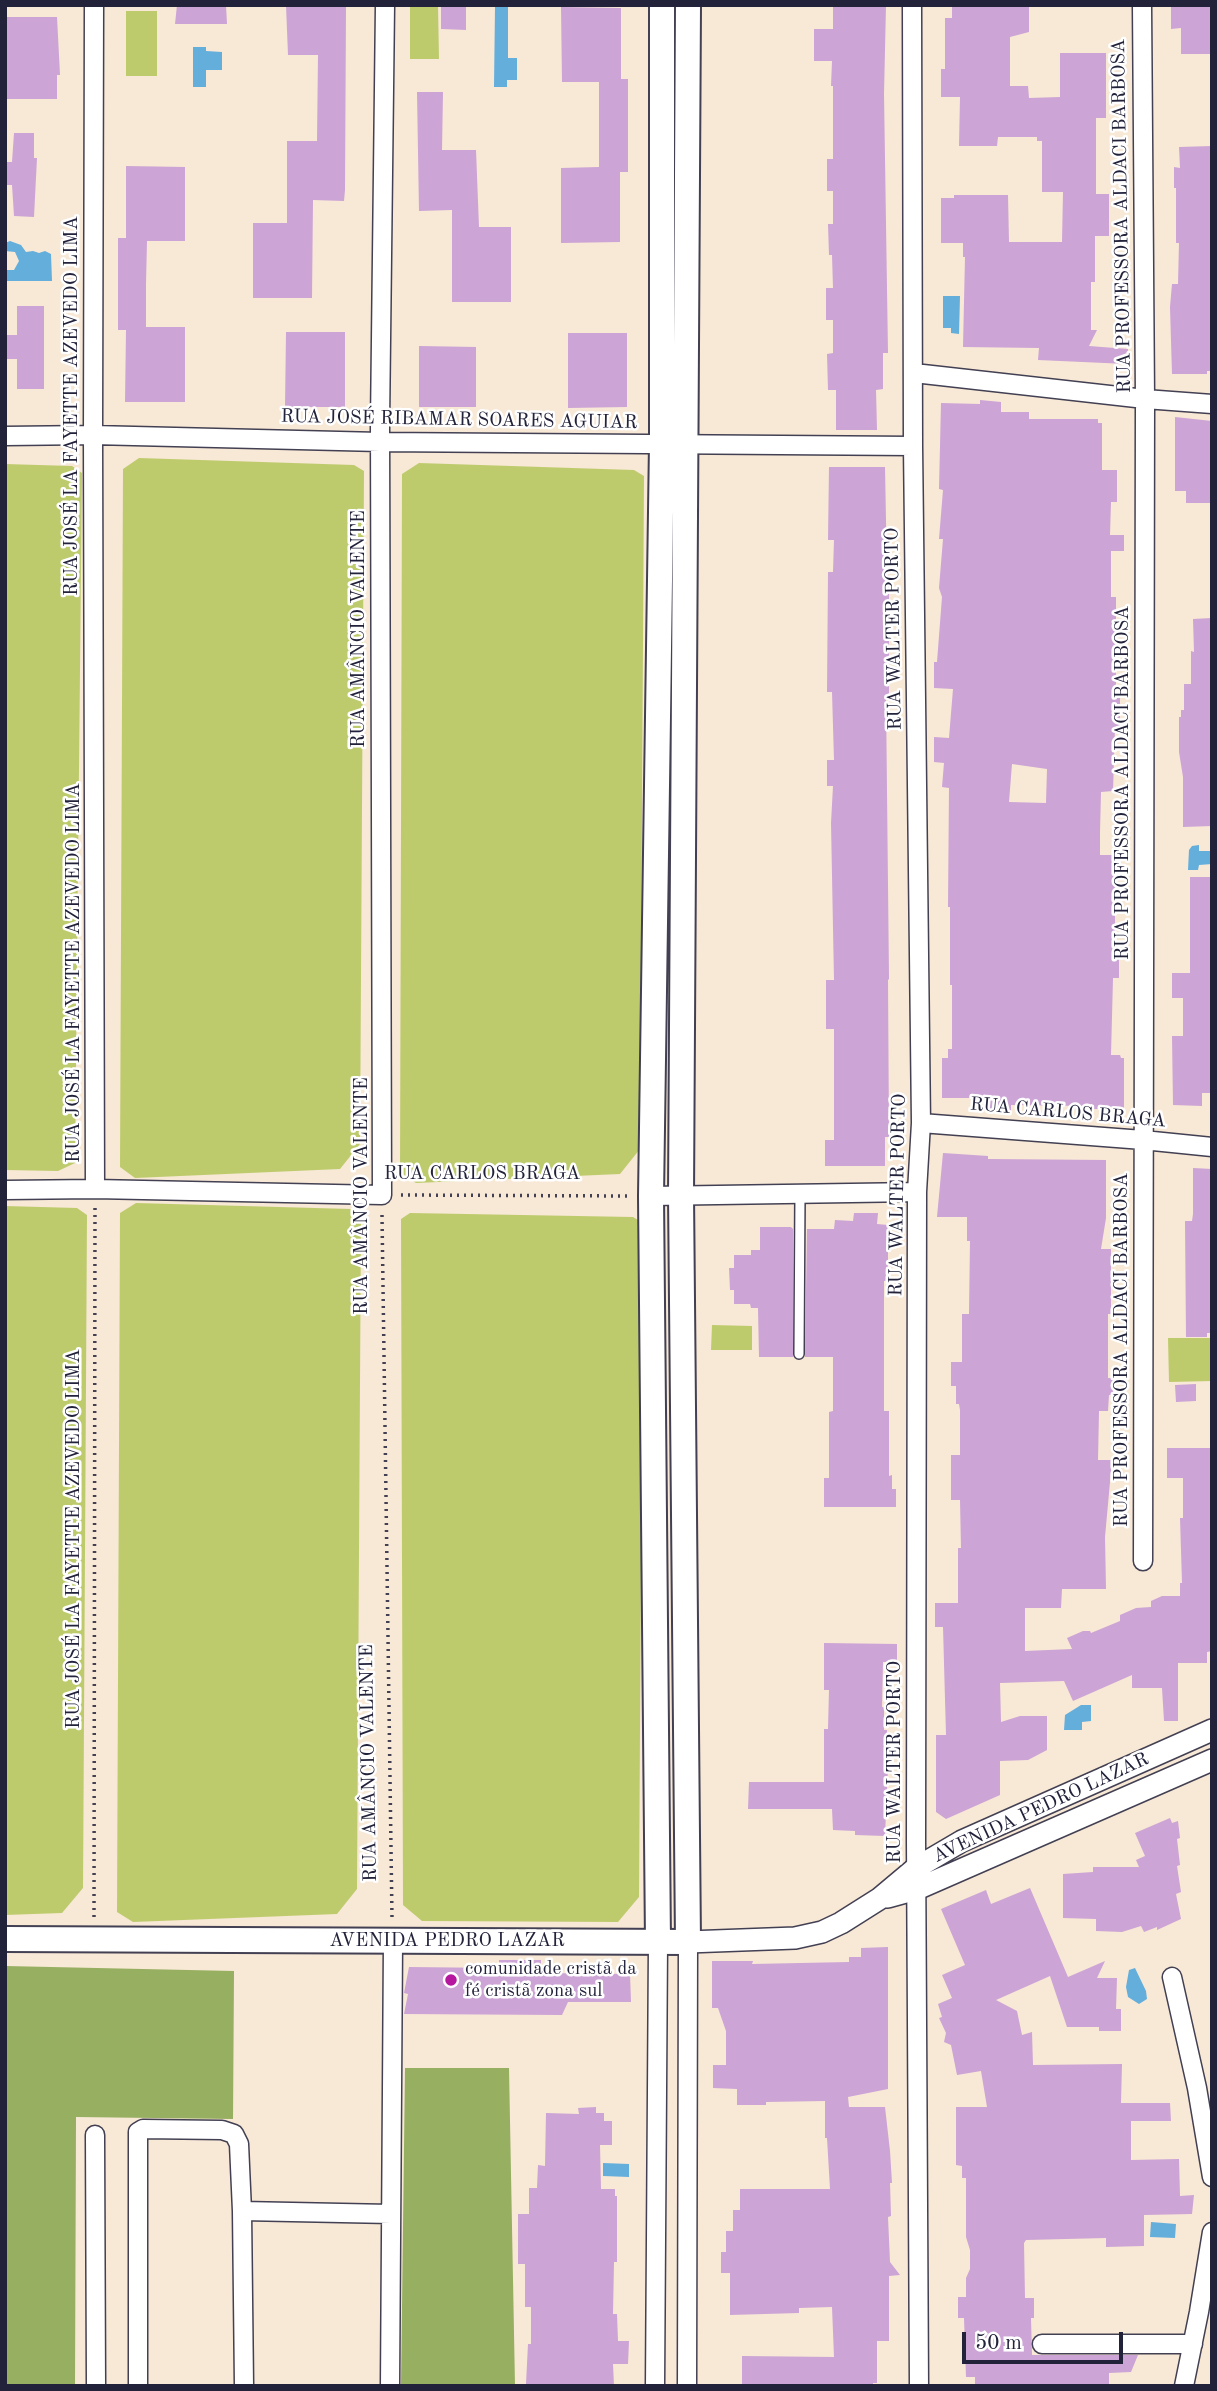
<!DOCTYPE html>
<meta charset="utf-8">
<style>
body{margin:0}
#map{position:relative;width:1217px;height:2391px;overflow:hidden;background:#f8e8d6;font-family:"Old Standard TT",serif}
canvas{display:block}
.frame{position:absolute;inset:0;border:7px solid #22223b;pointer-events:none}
.scale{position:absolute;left:962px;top:2332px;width:161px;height:32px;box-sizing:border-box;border:4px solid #22223b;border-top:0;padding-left:9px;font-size:21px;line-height:24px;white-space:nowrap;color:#22223b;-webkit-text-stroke:5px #fff;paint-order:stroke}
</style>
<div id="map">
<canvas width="1217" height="2391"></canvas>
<div class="frame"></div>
<div class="scale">50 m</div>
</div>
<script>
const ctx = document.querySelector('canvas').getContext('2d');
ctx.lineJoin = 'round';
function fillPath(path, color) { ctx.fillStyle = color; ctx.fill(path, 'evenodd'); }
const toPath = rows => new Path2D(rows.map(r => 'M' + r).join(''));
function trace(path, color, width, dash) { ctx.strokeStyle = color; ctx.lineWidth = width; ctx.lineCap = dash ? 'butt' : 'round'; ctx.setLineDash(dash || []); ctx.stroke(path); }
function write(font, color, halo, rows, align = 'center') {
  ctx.font = font + ' "Old Standard TT",serif'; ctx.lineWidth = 5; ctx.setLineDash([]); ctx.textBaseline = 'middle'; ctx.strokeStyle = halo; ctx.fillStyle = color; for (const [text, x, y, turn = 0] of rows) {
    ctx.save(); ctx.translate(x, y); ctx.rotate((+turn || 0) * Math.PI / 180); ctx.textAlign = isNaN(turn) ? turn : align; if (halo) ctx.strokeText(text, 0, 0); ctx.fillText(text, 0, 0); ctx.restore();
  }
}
fillPath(toPath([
 [410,5,438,5,439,59,410,59],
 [126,11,157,11,157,76,126,76],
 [139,458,354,465,364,471,360,1144,340,1169,135,1178,120,1167,123,469],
 [419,463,634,470,644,476,640,1149,620,1174,416,1183,400,1172,402,474],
 [5,464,72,466,82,473,75,1163,58,1171,5,1170],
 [136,1203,351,1209,361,1215,357,1889,337,1914,133,1922,117,1912,120,1213],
 [5,1206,77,1208,87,1215,83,1888,62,1913,5,1915],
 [410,1213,633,1217,643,1223,639,1897,618,1922,422,1921,403,1905,401,1219],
 [712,1325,752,1326,752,1350,711,1350],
 [1168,1338,1212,1338,1212,1381,1169,1382]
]), '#becb6d');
fillPath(toPath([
 [5,1966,234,1971,233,2119,76,2117,75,2386,5,2386],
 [405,2068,509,2068,515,2386,401,2386]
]), '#96af60');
fillPath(toPath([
 [495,7,508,7,508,58,517,58,517,80,507,80,507,87,494,87],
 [193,47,206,47,206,51,222,52,222,70,206,70,206,87,193,87],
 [10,241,21,245,26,252,33,251,39,253,45,251,51,254,52,281,5,281,5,270,14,270,19,261,15,252,5,251,5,243],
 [943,296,960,296,959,334,951,333,951,328,943,328],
 [1199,845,1199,851,1212,851,1212,864,1199,865,1198,870,1188,870,1189,850,1192,846],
 [1081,1705,1091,1705,1091,1721,1082,1722,1082,1730,1064,1730,1065,1715],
 [1135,1968,1146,1991,1147,1999,1139,2004,1128,1997,1126,1987,1129,1970],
 [603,2163,629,2164,629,2177,603,2176],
 [1151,2222,1176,2224,1175,2238,1150,2237]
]), '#64aedc');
fillPath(toPath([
 [177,5,226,5,227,24,175,24],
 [286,5,346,5,345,190,344,201,313,200,312,298,253,298,253,223,287,223,287,141,317,141,318,55,288,55],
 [441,5,466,5,466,30,441,29],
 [833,5,886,5,884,94,888,353,883,353,883,389,876,390,877,430,836,430,836,390,828,390,827,354,833,353,833,320,826,320,826,288,833,288,832,255,829,255,828,224,833,224,833,191,827,191,827,159,833,159,833,86,831,86,832,61,814,61,814,29,833,29],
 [952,5,1029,5,1029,32,1010,37,1010,86,1028,86,1029,98,1060,97,1060,53,1106,53,1106,118,1096,118,1096,194,1109,194,1109,236,1095,236,1095,282,1091,282,1091,330,1097,330,1089,346,1128,349,1127,364,1038,360,1039,348,963,347,965,257,963,257,963,243,941,243,941,198,954,198,954,195,1008,195,1009,242,1062,242,1063,192,1042,192,1042,141,1037,141,1037,137,998,137,997,146,959,146,960,97,941,97,941,69,945,69,945,18,952,18],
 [1171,5,1212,7,1212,54,1181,54,1181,28,1171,29],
 [561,7,621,8,621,79,628,79,628,172,620,172,620,242,561,243,561,168,599,167,599,82,562,82],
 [5,17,57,17,60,75,57,75,57,99,5,99],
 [417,92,443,92,442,150,476,150,479,227,511,227,511,302,452,302,452,210,419,211],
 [14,133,34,133,34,158,37,158,34,217,14,216,12,185,5,185,5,162,12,162],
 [1212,146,1212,371,1207,371,1207,374,1172,374,1170,307,1172,284,1178,284,1179,243,1176,243,1176,188,1174,188,1174,167,1180,168,1179,147],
 [126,166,185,167,185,241,147,241,146,284,146,327,185,327,185,402,125,402,126,330,118,330,118,238,126,238],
 [17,306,44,306,44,389,17,389,17,359,5,359,5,335,17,335],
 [286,332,345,332,345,407,285,407],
 [568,333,627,333,627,407,568,408],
 [419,346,476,347,476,407,419,407],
 [980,400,1001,402,1001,412,1029,412,1029,419,1098,419,1098,423,1102,423,1102,470,1117,470,1117,502,1111,502,1110,535,1124,535,1124,551,1111,551,1111,597,1116,597,1116,695,1120,695,1120,727,1115,727,1113,791,1101,792,1100,832,1100,855,1115,855,1115,944,1119,944,1119,978,1113,978,1111,1055,1120,1055,1121,1058,1124,1058,1124,1109,1090,1109,1090,1106,1011,1105,1011,1113,989,1111,989,1098,942,1098,942,1058,948,1058,948,1049,952,1049,952,985,950,985,950,907,948,907,949,788,942,787,944,763,934,762,934,737,949,738,953,689,934,688,934,662,937,662,942,597,939,588,943,539,939,539,943,490,939,489,941,403,980,404],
 [1012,764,1047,769,1046,803,1009,802],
 [1175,417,1212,421,1212,503,1186,503,1186,491,1175,491],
 [829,467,885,467,887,575,889,575,889,697,886,697,889,979,888,980,889,1137,885,1137,885,1166,825,1166,825,1140,834,1140,834,1029,826,1029,826,980,834,980,831,823,833,786,827,786,827,760,834,760,832,692,827,692,828,572,833,572,834,540,828,540],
 [1212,618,1212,826,1183,827,1183,777,1179,752,1179,717,1181,717,1181,710,1184,710,1184,684,1191,684,1191,651,1194,652,1193,619],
 [1190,877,1212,877,1212,1093,1202,1093,1202,1106,1173,1105,1172,1036,1183,1036,1183,998,1172,998,1172,973,1190,973],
 [943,1153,988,1156,988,1159,1106,1160,1106,1218,1101,1249,1111,1249,1111,1314,1108,1314,1108,1378,1113,1378,1113,1395,1109,1395,1108,1411,1099,1411,1098,1460,1112,1460,1105,1537,1106,1589,1062,1589,1061,1608,1025,1608,1025,1651,1072,1649,1067,1638,1083,1631,1090,1631,1091,1633,1120,1621,1120,1615,1136,1608,1151,1607,1151,1601,1162,1596,1180,1596,1180,1583,1182,1583,1180,1518,1183,1518,1183,1478,1167,1478,1167,1448,1212,1448,1212,1651,1207,1652,1207,1663,1178,1663,1178,1721,1164,1721,1162,1688,1132,1688,1132,1675,1073,1701,1064,1681,1000,1683,1001,1722,1020,1716,1047,1716,1047,1750,1028,1760,1000,1761,1000,1795,946,1819,936,1812,936,1735,946,1735,943,1627,935,1627,935,1603,958,1603,958,1548,961,1548,960,1500,951,1500,951,1455,960,1455,960,1410,959,1404,956,1404,956,1386,951,1386,951,1362,962,1362,962,1314,969,1314,970,1241,967,1241,967,1217,937,1217],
 [1193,1168,1212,1169,1212,1333,1207,1333,1207,1337,1186,1337,1185,1221,1192,1221,1193,1214],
 [854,1213,878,1213,877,1224,888,1225,888,1281,884,1281,884,1411,889,1411,889,1476,892,1475,892,1489,896,1489,896,1507,824,1507,824,1478,829,1478,829,1412,833,1411,833,1357,805,1357,807,1229,834,1229,835,1220,853,1221],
 [760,1227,791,1227,793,1229,793,1357,759,1357,758,1308,751,1308,750,1304,734,1304,734,1290,730,1290,729,1268,734,1268,734,1255,751,1255,751,1250,760,1250],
 [1196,1384,1196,1401,1176,1402,1175,1385],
 [824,1643,897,1644,897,1662,883,1662,882,1707,884,1707,884,1730,887,1730,886,1766,888,1766,885,1836,855,1835,855,1831,833,1830,832,1809,748,1809,749,1782,824,1782,824,1729,828,1729,829,1690,824,1690],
 [1170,1818,1172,1823,1178,1821,1180,1838,1177,1839,1180,1865,1177,1866,1181,1892,1176,1894,1181,1919,1157,1930,1157,1927,1144,1932,1141,1926,1122,1932,1096,1931,1096,1919,1063,1918,1063,1874,1093,1872,1093,1867,1139,1867,1136,1860,1145,1856,1135,1833],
 [1030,1888,1068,1977,1105,1961,1097,1978,1117,1978,1116,2009,1121,2009,1121,2031,1099,2031,1099,2027,1067,2027,1050,1976,996,2000,1017,2011,1022,2035,1032,2032,1033,2065,1122,2064,1121,2103,1170,2103,1171,2121,1131,2121,1131,2160,1179,2159,1180,2196,1194,2195,1192,2214,1144,2215,1144,2246,1106,2247,1106,2238,1026,2240,1024,2243,1025,2298,1034,2298,1034,2318,1031,2318,1032,2355,1138,2355,1131,2372,1109,2373,1109,2386,975,2386,975,2377,966,2377,964,2318,958,2318,958,2297,966,2297,966,2278,970,2269,970,2250,966,2237,966,2178,962,2178,962,2166,956,2165,956,2107,987,2107,981,2071,957,2075,951,2045,944,2042,946,2033,939,2018,942,2017,938,2004,952,1998,942,1975,965,1965,941,1909,986,1890,991,1904],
 [888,1947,888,2089,848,2097,849,2107,885,2107,890,2151,892,2183,890,2183,891,2216,888,2217,890,2262,900,2275,889,2276,889,2341,877,2341,877,2383,873,2383,873,2386,742,2386,742,2356,834,2357,832,2307,799,2308,799,2313,730,2315,730,2273,721,2273,721,2252,726,2252,726,2231,733,2231,733,2210,740,2210,740,2189,830,2189,827,2138,825,2138,825,2101,766,2102,766,2105,737,2105,737,2089,713,2088,713,2065,726,2065,726,2031,718,2008,712,2008,712,1961,753,1961,752,1964,849,1962,849,1957,861,1957,861,1948],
 [499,1960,541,1960,541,1973,630,1974,631,2002,568,2002,562,2015,404,2014,408,1994,404,1993,409,1967,499,1968],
 [596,2107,596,2113,604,2113,604,2121,612,2121,612,2145,600,2145,601,2189,615,2189,615,2196,617,2196,617,2262,614,2262,613,2314,617,2314,618,2341,629,2341,628,2364,613,2364,614,2386,526,2384,528,2344,531,2344,531,2307,525,2307,525,2264,518,2264,518,2214,529,2214,529,2188,537,2188,538,2165,545,2166,546,2113,579,2114,578,2108]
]), '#cca4d5');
const service = toPath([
 [799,1354,800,1193]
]);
const minor = toPath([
 [94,5,93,435,95,1189],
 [912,5,913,446,921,1123,917,1192,916,1840,919,2386],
 [1142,5,1145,399,1143,1561],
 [914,373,1145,399,1212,404],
 [5,436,93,435,380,442,913,446],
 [921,1123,1143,1140,1212,1147],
 [5,1190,95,1189,382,1195,380,423,385,5],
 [651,1196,917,1192],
 [1172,1977,1197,2088,1212,2177],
 [95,2135,96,2386],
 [1042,2344,1193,2344],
 [138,2386,138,2132,143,2129,222,2130,234,2134,239,2144,242,2211],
 [244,2386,242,2211,391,2214],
 [390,2386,393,1941],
 [655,2386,658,1943],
 [687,2386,688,1942],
 [1184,2386,1199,2312,1212,2232]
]);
const tertiary = toPath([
 [888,1897,917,1889,1212,1760],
 [688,1942,795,1938,822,1932,841,1923,879,1899,916,1868,962,1841,1212,1730]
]);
const secondary = toPath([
 [5,1939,688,1942,681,1194,688,5],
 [658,1943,651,1196,662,443,662,5]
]);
trace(service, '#424052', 12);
trace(minor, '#424052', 21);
trace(tertiary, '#424052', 24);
trace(secondary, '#424052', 28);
trace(toPath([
 [401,1195,628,1196],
 [382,1215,392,1918],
 [94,1917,95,1207]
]), '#424052', 3.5, [2, 5]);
trace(service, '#fff', 9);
trace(minor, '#fff', 18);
trace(tertiary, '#fff', 21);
trace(secondary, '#fff', 24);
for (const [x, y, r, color] of [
 [451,1980,7,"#b5179e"]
]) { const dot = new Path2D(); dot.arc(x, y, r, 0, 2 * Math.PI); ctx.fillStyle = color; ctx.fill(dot); trace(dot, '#fff', 2.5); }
write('19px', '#22223b', '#fff', [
 ["RUA PROFESSORA ALDACI BARBOSA",1122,216,-91],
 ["RUA JOSÉ LA FAYETTE AZEVEDO LIMA",72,406,-90],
 ["RUA JOSÉ RIBAMAR SOARES AGUIAR",459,420,1],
 ["RUA AMÂNCIO VALENTE",359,629,-90],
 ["RUA WALTER PORTO",894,629,-91],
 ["RUA PROFESSORA ALDACI BARBOSA",1123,783,-90],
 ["RUA JOSÉ LA FAYETTE AZEVEDO LIMA",74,973,-90],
 ["RUA CARLOS BRAGA",1068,1113,5],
 ["RUA CARLOS BRAGA",482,1174],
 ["RUA WALTER PORTO",898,1195,-89],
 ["RUA AMÂNCIO VALENTE",362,1196,-90],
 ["RUA PROFESSORA ALDACI BARBOSA",1122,1350,-90],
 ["RUA JOSÉ LA FAYETTE AZEVEDO LIMA",74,1539,-90],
 ["RUA WALTER PORTO",895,1762,-90],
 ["RUA AMÂNCIO VALENTE",369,1763,-91],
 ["AVENIDA PEDRO LAZAR",1041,1808,-25],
 ["AVENIDA PEDRO LAZAR",447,1941]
]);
write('19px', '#22223b', '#fff', [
 ["comunidade cristã da",465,1969],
 ["fé cristã zona sul",465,1991]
], 'left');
</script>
